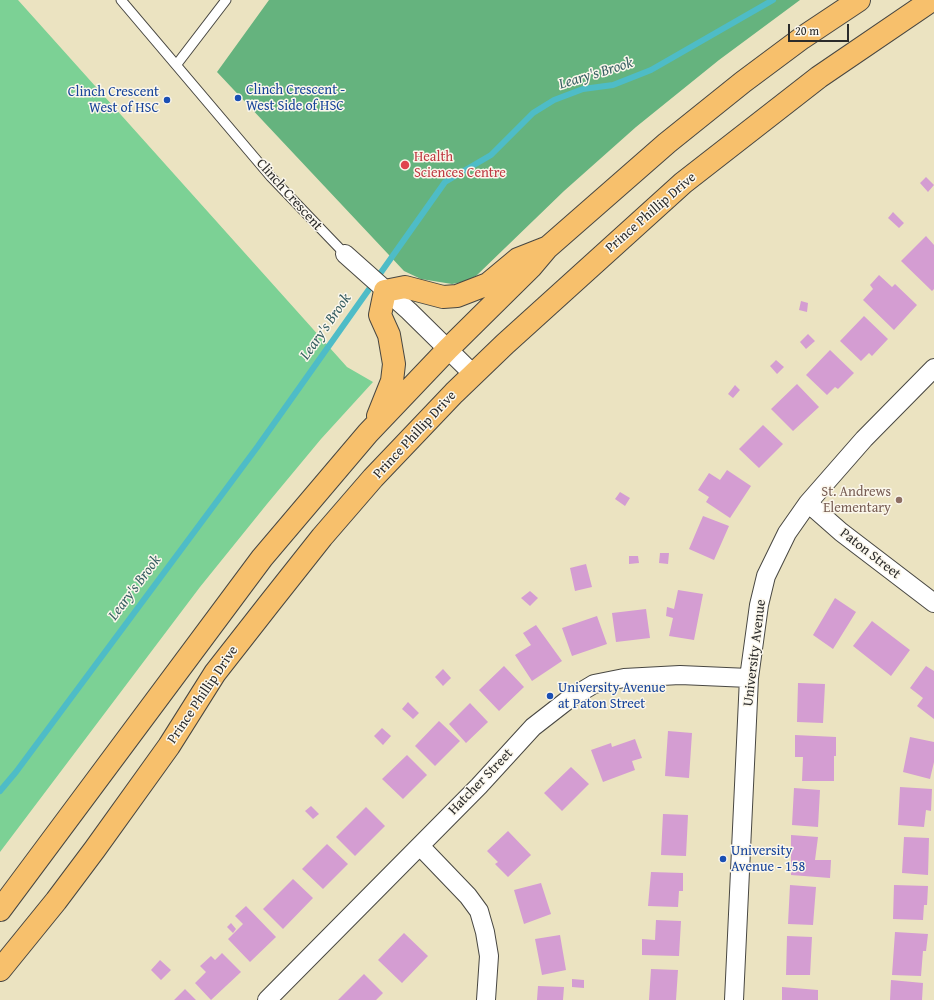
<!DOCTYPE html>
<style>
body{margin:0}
#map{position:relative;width:934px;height:1000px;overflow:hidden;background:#ebe3c1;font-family:"Gentium Book Plus",serif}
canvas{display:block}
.scale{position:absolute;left:788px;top:24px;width:61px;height:18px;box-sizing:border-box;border:2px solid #2b2b2b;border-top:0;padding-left:5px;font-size:12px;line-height:14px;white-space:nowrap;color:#2b2b2b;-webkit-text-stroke:3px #fbf7ec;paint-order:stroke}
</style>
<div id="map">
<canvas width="934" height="1000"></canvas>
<div class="scale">20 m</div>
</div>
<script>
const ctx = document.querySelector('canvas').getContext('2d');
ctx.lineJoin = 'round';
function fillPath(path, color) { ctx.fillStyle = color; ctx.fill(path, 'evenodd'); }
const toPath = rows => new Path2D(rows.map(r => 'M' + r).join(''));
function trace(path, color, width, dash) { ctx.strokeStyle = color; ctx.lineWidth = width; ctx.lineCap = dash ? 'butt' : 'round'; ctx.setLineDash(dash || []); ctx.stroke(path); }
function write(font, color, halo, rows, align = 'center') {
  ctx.font = font + ' "Gentium Book Plus",serif'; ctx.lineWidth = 3; ctx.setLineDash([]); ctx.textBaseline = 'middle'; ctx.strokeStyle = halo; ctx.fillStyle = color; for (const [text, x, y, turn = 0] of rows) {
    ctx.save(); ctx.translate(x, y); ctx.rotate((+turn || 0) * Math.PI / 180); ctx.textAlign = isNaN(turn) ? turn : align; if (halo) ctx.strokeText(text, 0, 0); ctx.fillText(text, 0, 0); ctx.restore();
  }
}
fillPath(toPath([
 [0,0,18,0,347,367,373,382,321,439,267,504,200,587,0,852]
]), '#7cd195');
fillPath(toPath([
 [269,0,800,0,719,60,636,127,564,191,476,276,463,282,452,284,421,279,404,271,217,72]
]), '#65b37e');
trace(toPath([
 [0,791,16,772,258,446,445,182,491,155,533,113,554,100,583,89,613,85,651,70,773,0]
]), '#4ebcc7', 6);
fillPath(toPath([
 [926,177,934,185,928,192,920,183],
 [893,212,904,223,899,228,888,218],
 [926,236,934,245,934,289,932,291,901,261],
 [879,275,892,287,895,284,917,305,894,330,863,300,873,289,870,285],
 [801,301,808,303,807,312,799,310],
 [864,316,888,339,872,356,869,353,861,361,840,341],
 [808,334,815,341,806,349,800,342],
 [830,350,854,373,838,389,835,387,827,395,806,375],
 [776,360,784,367,777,374,770,366],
 [797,384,819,407,793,431,771,409],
 [735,385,740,390,733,398,728,394],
 [763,425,783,444,759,468,739,449],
 [727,470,751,486,730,518,706,502,709,497,698,490,709,473,720,480],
 [620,492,630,498,625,506,615,499],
 [703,516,729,526,714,560,689,549],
 [660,553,669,553,668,564,659,563],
 [629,556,638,556,639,563,629,564],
 [586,564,592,587,575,591,570,568],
 [678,590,703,594,694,640,669,636,673,618,666,616,667,607,674,609],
 [530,591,538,598,530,606,521,598],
 [835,598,856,612,833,649,813,635],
 [646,609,650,638,616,642,612,613],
 [597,616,607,644,572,656,562,628],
 [872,621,910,650,891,676,853,646],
 [536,625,562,661,532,681,515,655,531,645,523,633],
 [504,666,524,687,499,711,479,690],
 [926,666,934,671,934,719,917,706,923,698,910,688],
 [443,669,451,678,443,686,435,677],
 [798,683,825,684,823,723,797,722],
 [408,702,419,713,413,719,402,709],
 [470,703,488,722,466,743,449,724],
 [439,721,460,741,435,766,415,746],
 [382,728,391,736,383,745,374,736],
 [668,731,692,733,689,778,665,776],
 [795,735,836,737,836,756,834,756,834,781,802,781,803,757,795,757],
 [910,737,934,742,934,762,930,779,903,772],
 [635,739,642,758,632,761,635,770,603,782,591,750,611,743,612,747],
 [407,755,427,775,403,799,382,779],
 [571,767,589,784,562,811,544,793],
 [900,787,932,789,931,811,926,810,924,827,898,825],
 [794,788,820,790,818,827,792,825],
 [311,806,319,814,313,819,305,811],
 [366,807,385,826,355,856,336,837],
 [663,814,688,815,686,856,661,855],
 [508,831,531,855,508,877,495,864,498,862,487,851],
 [791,835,818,837,815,860,831,860,830,878,791,875],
 [904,837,929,838,928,875,902,873],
 [327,844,348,864,323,889,302,869],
 [651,872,683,873,683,891,679,891,678,907,648,906],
 [293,879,313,898,283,929,263,909],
 [541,883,551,914,524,924,514,890],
 [790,885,816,887,813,925,788,924],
 [894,885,928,886,927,905,924,905,923,920,893,919],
 [246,906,276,937,250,962,228,939,243,924,235,916],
 [656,920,681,921,679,956,642,955,642,939,655,940],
 [231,923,236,929,233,933,227,927],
 [895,932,928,934,926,951,923,951,921,976,892,975],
 [404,933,428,956,402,983,378,960],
 [560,935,566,970,542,975,535,939],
 [787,936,812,937,810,975,786,975],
 [222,953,241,972,211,1000,195,983,206,972,200,966,211,956,215,960],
 [160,960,171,970,161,980,151,970],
 [651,969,678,970,676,1000,649,1000],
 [364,974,383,993,376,1000,338,1000],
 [572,979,584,980,584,988,572,987],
 [891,980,923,983,922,1000,890,1000],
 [538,986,564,987,563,1000,537,1000],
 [782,987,818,990,818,1000,782,1000],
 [185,989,196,1000,174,1000]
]), '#d49dd2');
const service = toPath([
 [121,0,271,177,345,254],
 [177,64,226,0]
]);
const minor = toPath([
 [345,254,409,311,473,374],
 [808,503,841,532,934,603],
 [420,846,468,896,479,911,485,932,489,956,486,1000],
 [267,1000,479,786,533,727,569,699,594,684,624,678,680,675,749,678],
 [734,1000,749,678,759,605,766,576,787,533,808,503,864,439,934,368]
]);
const primary = toPath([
 [378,416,392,381,394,364,389,335,380,315,385,291,405,287,443,297,457,296,488,284,518,259,546,248],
 [0,910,262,558,368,433,448,349,531,267,547,248,667,143,743,82,802,38,859,0],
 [0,970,56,901,95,849,169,746,215,673,269,604,322,537,373,478,454,393,505,344,683,183,819,77,932,0]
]);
trace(service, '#484742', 11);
trace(minor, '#484742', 20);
trace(primary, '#484742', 24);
trace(service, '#fff', 9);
trace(minor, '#fff', 18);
trace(primary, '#f7c06c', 22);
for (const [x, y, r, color] of [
 [238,98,4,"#1a4fb4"],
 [167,100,4,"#1a4fb4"],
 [405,165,5,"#e0444e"],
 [899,500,4,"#8d6e63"],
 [550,696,4,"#1a4fb4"],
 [723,859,4,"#1a4fb4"]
]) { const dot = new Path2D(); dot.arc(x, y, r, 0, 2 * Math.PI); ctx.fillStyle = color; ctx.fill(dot); trace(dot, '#fbf7ec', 1.5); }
write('14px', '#164399', '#fbf7ec', [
 ["Clinch Crescent -",246,90],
 ["West Side of HSC",246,106],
 ["Clinch Crescent",159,92,"right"],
 ["West of HSC",159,108,"right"],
 ["University Avenue",558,688],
 ["at Paton Street",558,704],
 ["University",731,851],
 ["Avenue - 158",731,867]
], 'left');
write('14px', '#be3a42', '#fbf7ec', [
 ["Health",414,157],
 ["Sciences Centre",414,173]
], 'left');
write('14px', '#2b2b2b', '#fbf7ec', [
 ["Clinch Crescent",289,195,48],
 ["Prince Phillip Drive",651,213,-41],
 ["Prince Phillip Drive",415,435,-47],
 ["Paton Street",870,554,38],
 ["University Avenue",755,653,-83],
 ["Prince Phillip Drive",203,695,-56],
 ["Hatcher Street",481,782,-46]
]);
write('14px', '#785e54', '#fbf7ec', [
 ["St. Andrews",891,492],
 ["Elementary",891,508]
], 'right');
write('italic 15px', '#375e62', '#fbf7ec', [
 ["Leary's Brook",596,74,-17],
 ["Leary's Brook",326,327,-55],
 ["Leary's Brook",135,588,-53]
]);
</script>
